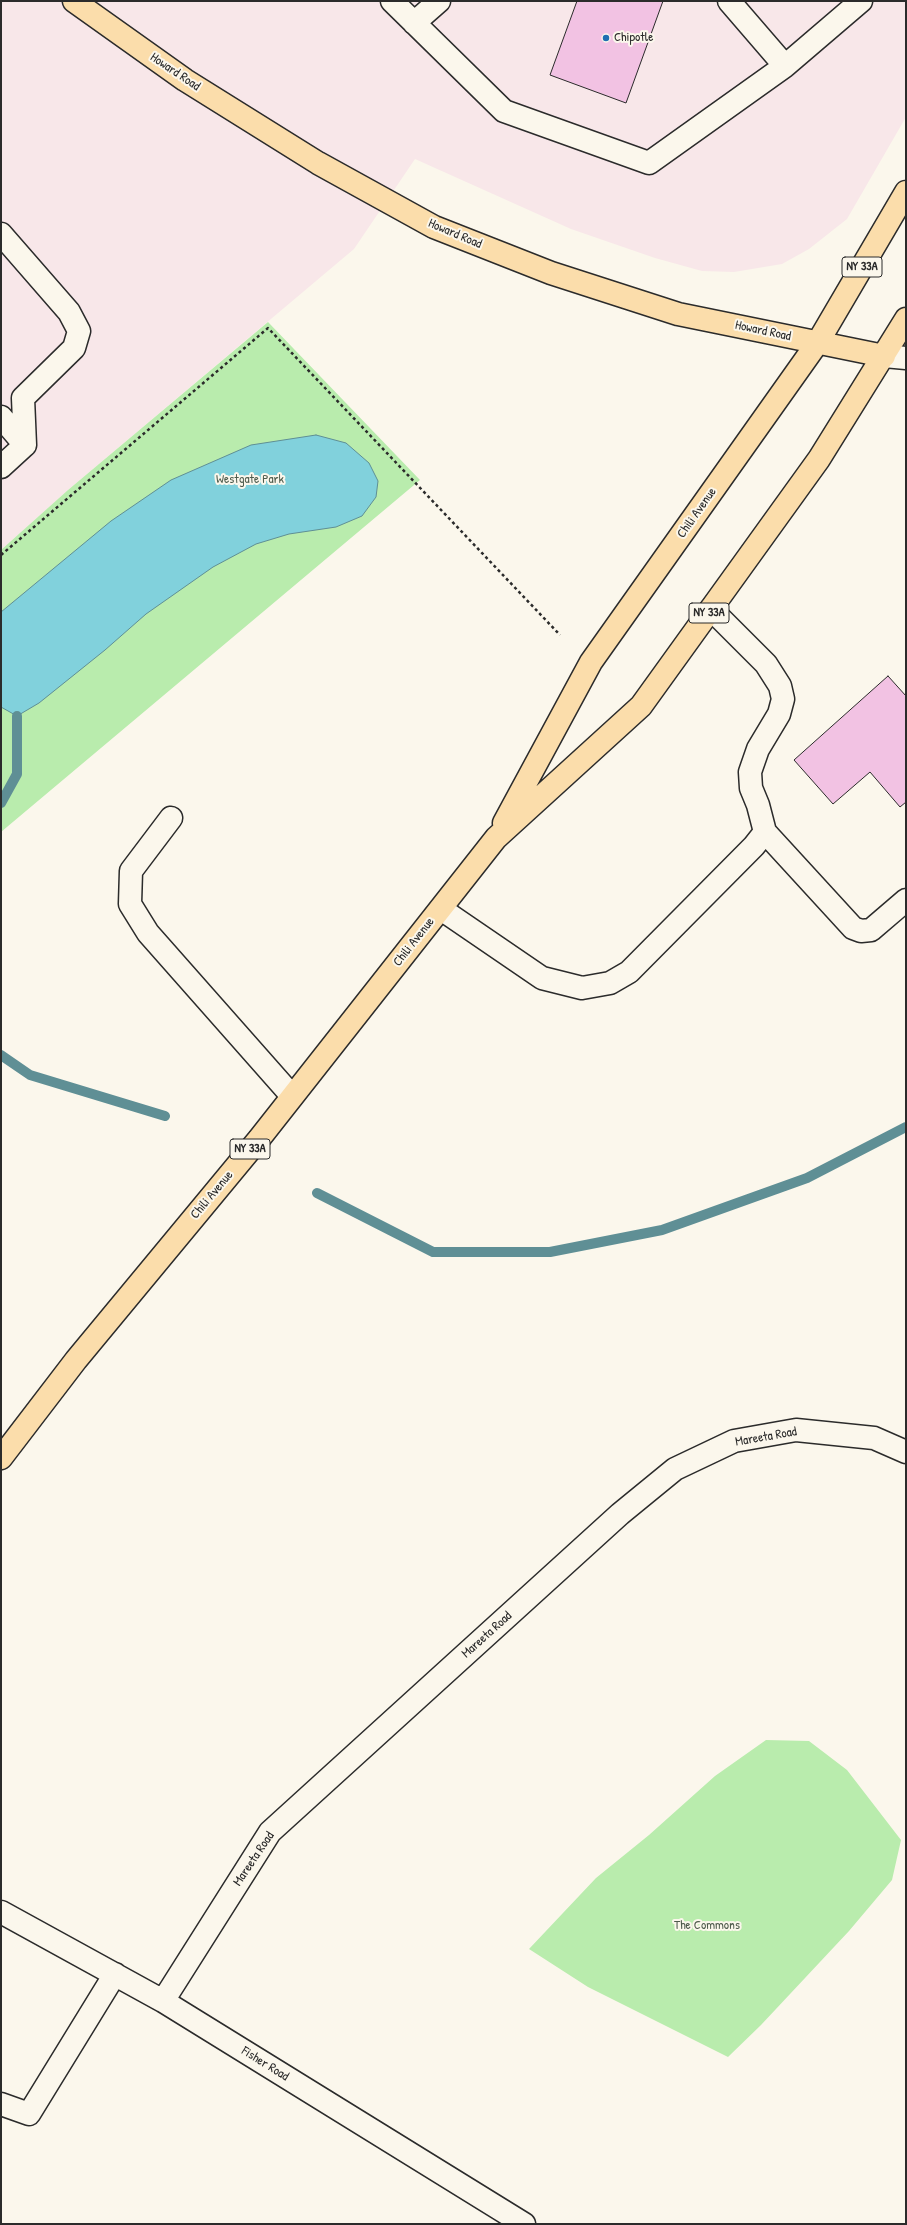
<!DOCTYPE html>
<style>
body{margin:0}
#map{position:relative;width:907px;height:2225px;overflow:hidden;background:#fbf7ec;font-family:"Patrick Hand",sans-serif}
canvas{display:block}
.frame{position:absolute;inset:0;border:2px solid #2b2b2b;pointer-events:none}
</style>
<div id="map">
<canvas width="907" height="2225"></canvas>
<div class="frame"></div>
</div>
<script>
const ctx = document.querySelector('canvas').getContext('2d');
ctx.lineJoin = 'round';
function fillPath(path, color) { ctx.fillStyle = color; ctx.fill(path, 'evenodd'); }
const toPath = rows => new Path2D(rows.map(r => 'M' + r).join(''));
function trace(path, color, width, dash) { ctx.strokeStyle = color; ctx.lineWidth = width; ctx.lineCap = dash ? 'butt' : 'round'; ctx.setLineDash(dash || []); ctx.stroke(path); }
function write(font, color, halo, rows, align = 'center') {
  ctx.font = font + ' "Patrick Hand",sans-serif'; ctx.lineWidth = 4; ctx.setLineDash([]); ctx.textBaseline = 'middle'; ctx.strokeStyle = halo; ctx.fillStyle = color; for (const [text, x, y, turn = 0] of rows) {
    ctx.save(); ctx.translate(x, y); ctx.rotate((+turn || 0) * Math.PI / 180); ctx.textAlign = isNaN(turn) ? turn : align; if (halo) ctx.strokeText(text, 0, 0); ctx.fillText(text, 0, 0); ctx.restore();
  }
}
fillPath(toPath([
 [1,1,906,1,906,117,847,219,809,249,782,264,734,272,702,271,655,258,571,229,415,159,354,249,68,490,1,550]
]), '#f8e7e9');
fillPath(toPath([
 [268,322,420,480,1,832,1,550,68,490],
 [766,1740,809,1741,847,1770,901,1840,892,1880,849,1931,761,2025,728,2057,588,1987,529,1949,596,1878,649,1835,715,1776]
]), '#b9ecad');
const water = toPath([
 [316,435,346,443,369,463,378,481,376,497,362,516,336,527,289,534,256,544,213,567,146,614,105,650,39,703,17,716,1,707,1,612,111,521,171,480,251,445,316,435]
]);
fillPath(water, '#81d1dc');
trace(water, '#5f8f95', 1);
trace(toPath([
 [1,803,17,774,17,716],
 [1,1055,30,1075,165,1116],
 [317,1193,433,1252,550,1252,662,1230,807,1178,906,1127]
]), '#5f8f95', 10);
const building = toPath([
 [577,1,663,1,626,103,550,75,577,1],
 [888,676,906,696,906,802,900,807,870,772,833,804,794,760,888,676]
]);
fillPath(building, '#f2c2e3');
trace(building, '#2b2b2b', 1);
const minor = toPath([
 [392,1,504,111,649,163,785,66,861,1],
 [729,1,785,66],
 [414,23,439,1],
 [1,234,69,312,79,331,74,348,23,398,25,445],
 [884,356,906,358],
 [1,417,25,445,1,467],
 [171,818,131,871,130,904,148,933,292,1096],
 [765,832,853,928,861,931,871,930,906,900],
 [441,909,542,978,582,988,610,983,629,972,754,846,765,832,758,805,751,788,750,772,758,749,779,714,783,699,780,686,766,664,711,609],
 [1,1912,163,2001,524,2224],
 [163,2001,270,1832,620,1514,675,1469,734,1441,796,1430,874,1438,906,1452],
 [1,2104,29,2114,115,1974]
]);
const major = toPath([
 [74,1,185,80,318,163,434,227,551,273,678,314,884,356],
 [504,823,591,662,818,342,906,192],
 [1,1458,76,1360,259,1139,496,838,641,706,819,459,906,319]
]);
trace(minor, '#2b2b2b', 25);
trace(major, '#2b2b2b', 25);
trace(toPath([
 [1,555,268,328,560,635]
]), '#2b2b2b', 2.5, [3, 3]);
trace(minor, '#fbf7ec', 22);
trace(major, '#fbddab', 22);
for (const [x, y, r, color] of [
 [606,38,4,"#1f6fb2"]
]) { const dot = new Path2D(); dot.arc(x, y, r, 0, 2 * Math.PI); ctx.fillStyle = color; ctx.fill(dot); trace(dot, '#fbf7ec', 1.5); }
for (const [x, y, w] of [
 [862,267,40],
 [709,613,40],
 [250,1149,40]
]) { const box = new Path2D(); box.roundRect(x - w / 2, y - 10, w, 20, 3); ctx.fillStyle = '#fbf7ec'; ctx.fill(box); trace(box, '#2b2b2b', 1); }
write('bold 12px', '#2b2b2b', null, [
 ["NY 33A",862,267],
 ["NY 33A",709,613],
 ["NY 33A",250,1149]
]);
write('13px', '#2b2b2b', '#fbf7ec', [
 ["Chipotle",614,38]
], 'left');
write('13px', '#2b2b2b', '#fbf7ec', [
 ["Howard Road",175,72,34],
 ["Howard Road",455,234,23],
 ["Howard Road",763,331,12],
 ["Chili Avenue",697,513,-55],
 ["Chili Avenue",414,942,-52],
 ["Chili Avenue",212,1195,-50],
 ["Mareeta Road",766,1437,-10],
 ["Mareeta Road",487,1635,-42],
 ["Mareeta Road",254,1859,-56],
 ["Fisher Road",265,2064,32]
]);
write('13px', '#4e5b4c', '#fbf7ec', [
 ["Westgate Park",250,480],
 ["The Commons",707,1926]
]);
</script>
